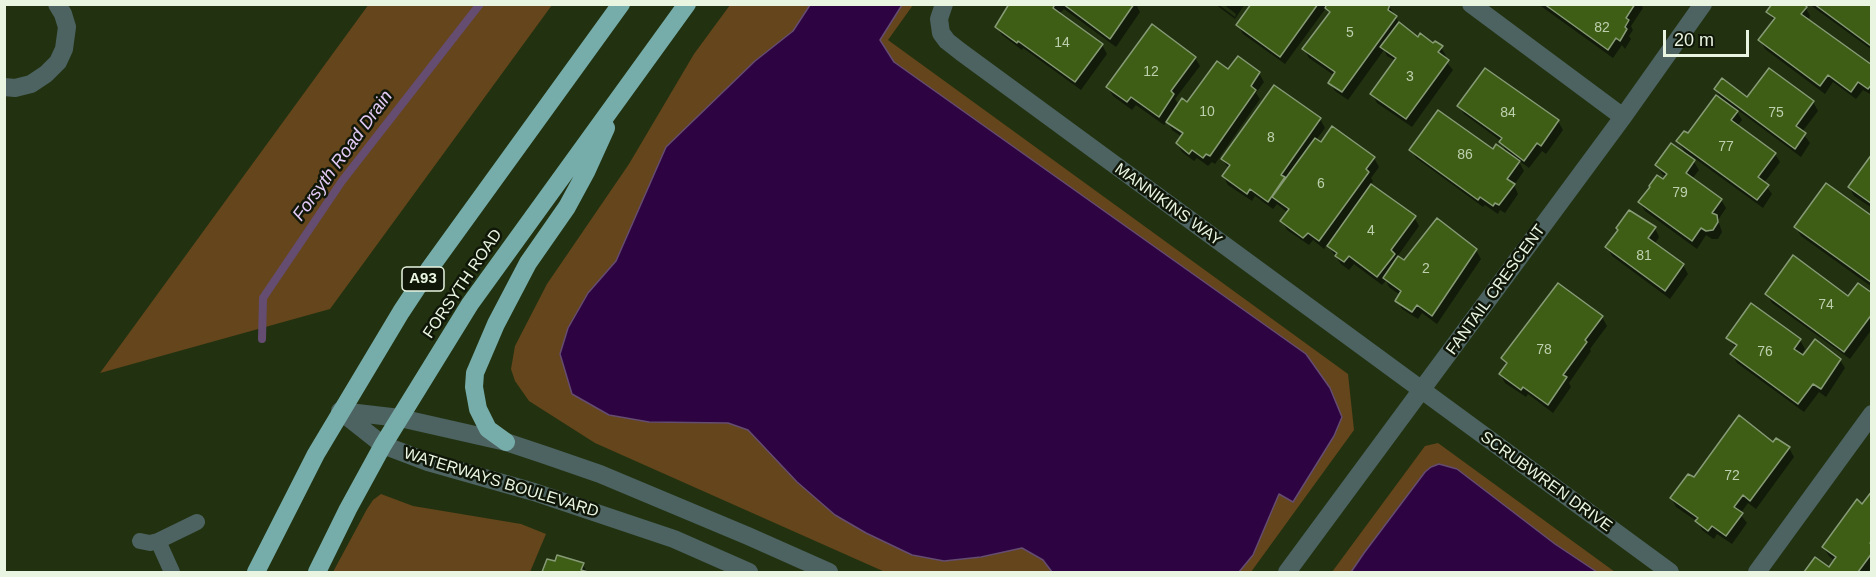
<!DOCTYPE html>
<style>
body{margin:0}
#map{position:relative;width:1876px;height:577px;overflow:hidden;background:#223211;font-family:Helvetica,sans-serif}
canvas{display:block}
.frame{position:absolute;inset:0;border:6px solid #e9f5e1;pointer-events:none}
.scale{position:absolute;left:1663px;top:30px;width:86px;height:27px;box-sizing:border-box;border:3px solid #e9f5e1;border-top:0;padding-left:8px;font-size:18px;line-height:21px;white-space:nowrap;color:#e9f5e1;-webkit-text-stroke:4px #101709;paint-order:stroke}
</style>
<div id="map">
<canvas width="1876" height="577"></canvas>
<div class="frame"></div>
<div class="scale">20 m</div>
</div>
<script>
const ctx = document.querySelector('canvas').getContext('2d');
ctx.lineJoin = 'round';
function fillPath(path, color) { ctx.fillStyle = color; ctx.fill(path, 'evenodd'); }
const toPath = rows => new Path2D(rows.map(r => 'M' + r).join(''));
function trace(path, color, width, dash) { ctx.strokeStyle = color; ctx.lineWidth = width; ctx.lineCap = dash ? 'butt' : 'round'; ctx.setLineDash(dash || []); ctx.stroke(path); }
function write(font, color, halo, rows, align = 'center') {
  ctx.font = font + ' Helvetica,sans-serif'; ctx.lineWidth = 5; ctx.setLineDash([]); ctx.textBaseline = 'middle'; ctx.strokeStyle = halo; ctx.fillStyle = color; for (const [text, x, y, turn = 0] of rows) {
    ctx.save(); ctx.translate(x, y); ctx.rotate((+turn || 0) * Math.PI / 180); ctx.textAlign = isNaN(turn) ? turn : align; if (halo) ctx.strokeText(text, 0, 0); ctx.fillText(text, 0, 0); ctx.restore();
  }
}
fillPath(toPath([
 [369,4,552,5,330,309,100,373],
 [730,5,913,5,888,40,1348,374,1354,430,1251,572,885,572,595,443,529,401,515,381,511,369,515,346,547,284,629,164,694,54],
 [1438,443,1615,572,1332,572,1425,446],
 [381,494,413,506,521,524,546,534,530,572,333,572,367,509,373,500]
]), '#65451b');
const water = toPath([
 [810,5,902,5,880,40,894,62,1306,354,1330,388,1342,417,1334,436,1293,502,1279,494,1253,555,1239,572,1052,572,1043,560,1022,548,981,557,944,561,912,555,866,533,835,515,797,482,748,430,728,423,649,422,609,415,572,394,560,354,568,328,588,293,616,261,666,147,755,61,793,31,810,5],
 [1439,464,1457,469,1555,544,1597,572,1351,572,1364,553,1425,472,1431,467,1439,464]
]);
fillPath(water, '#2d0441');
trace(water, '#654c71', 1.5);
fillPath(toPath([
 [1011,4,1136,4,1140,12,1116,47,1064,9,1059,14,1102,45,1107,54,1081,90,1023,48,1022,50,1002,35,997,27],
 [1215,4,1218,4,1235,17,1236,14,1223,4,1245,4,1235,19],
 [1253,4,1388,4,1401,26,1418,39,1441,47,1446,56,1444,59,1453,70,1412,127,1377,103,1372,94,1396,61,1387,56,1384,50,1348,100,1335,91,1330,83,1335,76,1309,58,1304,49,1330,14,1326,8,1285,64,1243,34,1238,25],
 [1538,4,1641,4,1643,8,1631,26,1633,30,1629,36,1631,39,1625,49,1622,45,1613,58],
 [1809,4,1872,4,1872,50],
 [1806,8,1810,16,1808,21,1872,67,1872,95,1863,90,1856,99,1833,82,1825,94,1765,49,1760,40,1774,21,1768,12],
 [1195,58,1200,66,1175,99,1179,105,1188,104,1228,71,1259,73,1264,82,1256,93,1260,99,1215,164,1212,162,1208,166,1197,158,1194,161,1182,152,1177,143,1182,137,1172,130,1167,121,1164,125,1136,105,1132,110,1113,96,1108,87],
 [1716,90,1747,99,1813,102,1818,111,1802,132,1810,143,1801,157,1735,108,1742,120,1737,126,1775,154,1780,162,1764,183,1772,194,1763,208,1690,155,1699,170,1692,179,1721,200,1726,208,1718,220,1722,232,1718,239,1712,239,1706,235,1697,249,1645,211,1640,203,1667,177,1662,174,1657,165,1687,156,1678,141,1688,135,1724,103],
 [1459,106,1558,121,1563,130,1546,154,1542,151,1529,168,1518,160,1524,171,1514,185,1518,194,1505,213,1500,210,1498,214,1485,205,1483,207,1416,158,1411,150,1494,151,1507,154,1501,141,1464,114],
 [1320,119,1325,128,1316,140,1321,144,1333,128,1374,158,1379,167,1371,178,1373,181,1370,185,1414,217,1419,226,1397,257,1404,262,1476,250,1481,259,1437,324,1422,313,1418,319,1402,309,1397,301,1400,295,1389,287,1386,281,1382,285,1354,264,1349,270,1341,264,1327,244,1324,249,1313,240,1309,245,1287,230,1282,221,1288,213,1277,204,1273,209,1255,196,1252,201,1228,185,1223,176,1229,169,1222,159],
 [1872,157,1872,208,1854,196,1849,187],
 [1872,218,1872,287,1801,236,1796,227],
 [1655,228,1659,237,1654,245,1683,265,1688,274,1670,299,1612,256,1607,247,1619,231],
 [1767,294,1849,298,1872,295,1872,329,1850,359,1772,303],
 [1602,317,1607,326,1590,349,1591,351,1569,383,1571,387,1553,413,1528,394,1526,397,1505,383,1500,374,1507,366,1502,358],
 [1728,338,1800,340,1805,349,1801,355,1840,360,1845,368,1826,397,1819,392,1804,412,1737,363,1732,355,1736,348],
 [1774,444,1789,448,1794,457,1756,509,1748,503,1740,514,1747,523,1732,544,1717,534,1714,539,1702,530,1698,522,1676,507,1671,498,1694,479],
 [1872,494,1872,568,1868,572,1806,572,1816,560,1829,569,1835,561,1829,556,1824,548,1863,506],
 [548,560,583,565,587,572,544,572]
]), '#0007');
trace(toPath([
 [262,339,263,298,342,181,480,4]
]), '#654c71', 8);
const building = toPath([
 [1009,4,1055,4,1053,8,1103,44,1075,82,1018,41,1017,43,995,27,1009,4],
 [1063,4,1134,4,1110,39,1063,4],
 [1251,4,1318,4,1280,57,1236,25,1251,4],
 [1327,4,1390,4,1388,10,1397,16,1342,92,1328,83,1335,72,1302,49,1330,12,1325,8,1327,4],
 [1544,4,1635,4,1626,18,1629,20,1625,27,1627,29,1620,41,1616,38,1608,50,1544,4],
 [1772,4,1804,4,1807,7,1801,14,1872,65,1872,84,1868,89,1858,82,1851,92,1828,75,1820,86,1758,40,1775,18,1766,12,1772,4],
 [1814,4,1872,4,1872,44,1871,46,1814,4],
 [1399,22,1418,37,1420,33,1433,43,1435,41,1443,46,1438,52,1449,60,1406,119,1370,94,1396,58,1380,47,1399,22],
 [1152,24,1196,57,1171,91,1174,94,1159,117,1131,97,1127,102,1106,87,1152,24],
 [1238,56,1260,72,1251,86,1256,90,1210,156,1206,154,1203,158,1192,150,1189,154,1176,143,1183,133,1166,122,1182,98,1187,102,1217,61,1228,69,1238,56],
 [1485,68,1559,120,1541,146,1537,143,1524,161,1499,142,1502,138,1457,106,1485,68],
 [1769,68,1814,101,1796,126,1806,133,1795,149,1714,89,1722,78,1747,97,1769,68],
 [1274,85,1321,118,1281,175,1285,177,1268,202,1250,189,1247,194,1222,176,1230,165,1221,159,1274,85],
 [1716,95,1738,111,1731,120,1776,153,1758,177,1769,185,1757,200,1676,141,1684,131,1688,133,1716,95],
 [1438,110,1493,149,1496,144,1520,161,1507,179,1515,184,1499,205,1495,203,1493,206,1480,197,1478,200,1409,150,1438,110],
 [1332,126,1375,157,1366,169,1369,172,1319,241,1308,233,1303,238,1280,221,1289,209,1272,197,1315,138,1321,142,1332,126],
 [1671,143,1695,160,1686,173,1722,199,1712,213,1717,215,1718,222,1713,230,1706,231,1701,228,1692,241,1638,202,1650,187,1649,186,1657,175,1663,179,1667,174,1655,165,1671,143],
 [1872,154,1872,204,1848,187,1872,154],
 [1826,183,1872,216,1872,283,1794,227,1826,183],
 [1371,184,1416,216,1391,250,1395,254,1377,277,1349,256,1344,262,1335,256,1337,253,1327,246,1371,184],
 [1629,210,1656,227,1648,238,1684,264,1665,291,1605,247,1618,230,1616,228,1629,210],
 [1437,218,1477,249,1432,316,1417,305,1412,312,1395,301,1401,291,1383,278,1398,256,1404,260,1437,218],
 [1793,255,1848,296,1858,283,1872,293,1872,314,1844,352,1765,294,1793,255],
 [1558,283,1603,316,1585,340,1587,342,1563,375,1567,377,1548,405,1523,387,1521,390,1499,374,1507,363,1501,358,1558,283],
 [1751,303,1801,339,1794,349,1803,355,1815,339,1841,359,1821,389,1813,384,1798,404,1730,354,1737,345,1726,338,1751,303],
 [1739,415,1773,442,1776,438,1790,447,1750,501,1743,495,1734,507,1743,513,1726,536,1712,526,1708,531,1695,521,1698,518,1670,498,1688,474,1694,477,1739,415],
 [1872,491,1872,541,1870,543,1872,545,1872,553,1858,572,1804,572,1815,557,1829,567,1836,557,1822,547,1857,499,1862,504,1872,491],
 [557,555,584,563,581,570,588,572,542,572,547,559,555,561,557,555]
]);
fillPath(building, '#3d5e14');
trace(building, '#879b76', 1.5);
trace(toPath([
 [140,541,150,543,158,541,197,522],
 [158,541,172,572]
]), '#4d6361', 16);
trace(toPath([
 [944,4,939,19,941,33,947,41,961,52,1670,572],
 [1471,4,1623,117],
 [4,87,15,88,31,84,46,74,58,62,64,49,67,27,63,14,57,4],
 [340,411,400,418,506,442,545,455,600,474,748,536,829,572],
 [340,411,383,445,428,462,534,492,674,539,749,572],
 [1287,572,1623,117,1703,4],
 [1757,572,1872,414]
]), '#4d6361', 18);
trace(toPath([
 [506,442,488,429,478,409,474,387,475,373,496,324,528,263,567,207,586,172,606,128],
 [256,572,316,454,401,312,430,268,621,4],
 [317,572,348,509,383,445,470,304,687,4]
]), '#76adaa', 18);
write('14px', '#becfae', null, [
 ["82",1602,28],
 ["5",1350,33],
 ["14",1062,43],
 ["12",1151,72],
 ["3",1410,77],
 ["10",1207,112],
 ["84",1508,113],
 ["75",1776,113],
 ["8",1271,138],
 ["77",1726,147],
 ["86",1465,155],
 ["6",1321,184],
 ["79",1680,193],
 ["4",1371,231],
 ["81",1644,256],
 ["2",1426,269],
 ["74",1826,305],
 ["78",1544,350],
 ["76",1765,352],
 ["72",1732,476]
]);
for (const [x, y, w] of [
 [423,279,42]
]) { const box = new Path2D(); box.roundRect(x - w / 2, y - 12, w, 24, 4.5); ctx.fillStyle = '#101709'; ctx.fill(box); trace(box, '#e9f5e1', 1.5); }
write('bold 15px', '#e9f5e1', null, [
 ["A93",423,279]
]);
write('16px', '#e9f5e1', '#101709', [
 ["MANNIKINS WAY",1168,205,36],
 ["FORSYTH ROAD",463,284,-56],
 ["FANTAIL CRESCENT",1496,290,-54],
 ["SCRUBWREN DRIVE",1546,482,36],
 ["WATERWAYS BOULEVARD",501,483,17]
]);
write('italic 18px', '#e4cbf7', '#101709', [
 ["Forsyth Road Drain",343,156,-54]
]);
</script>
